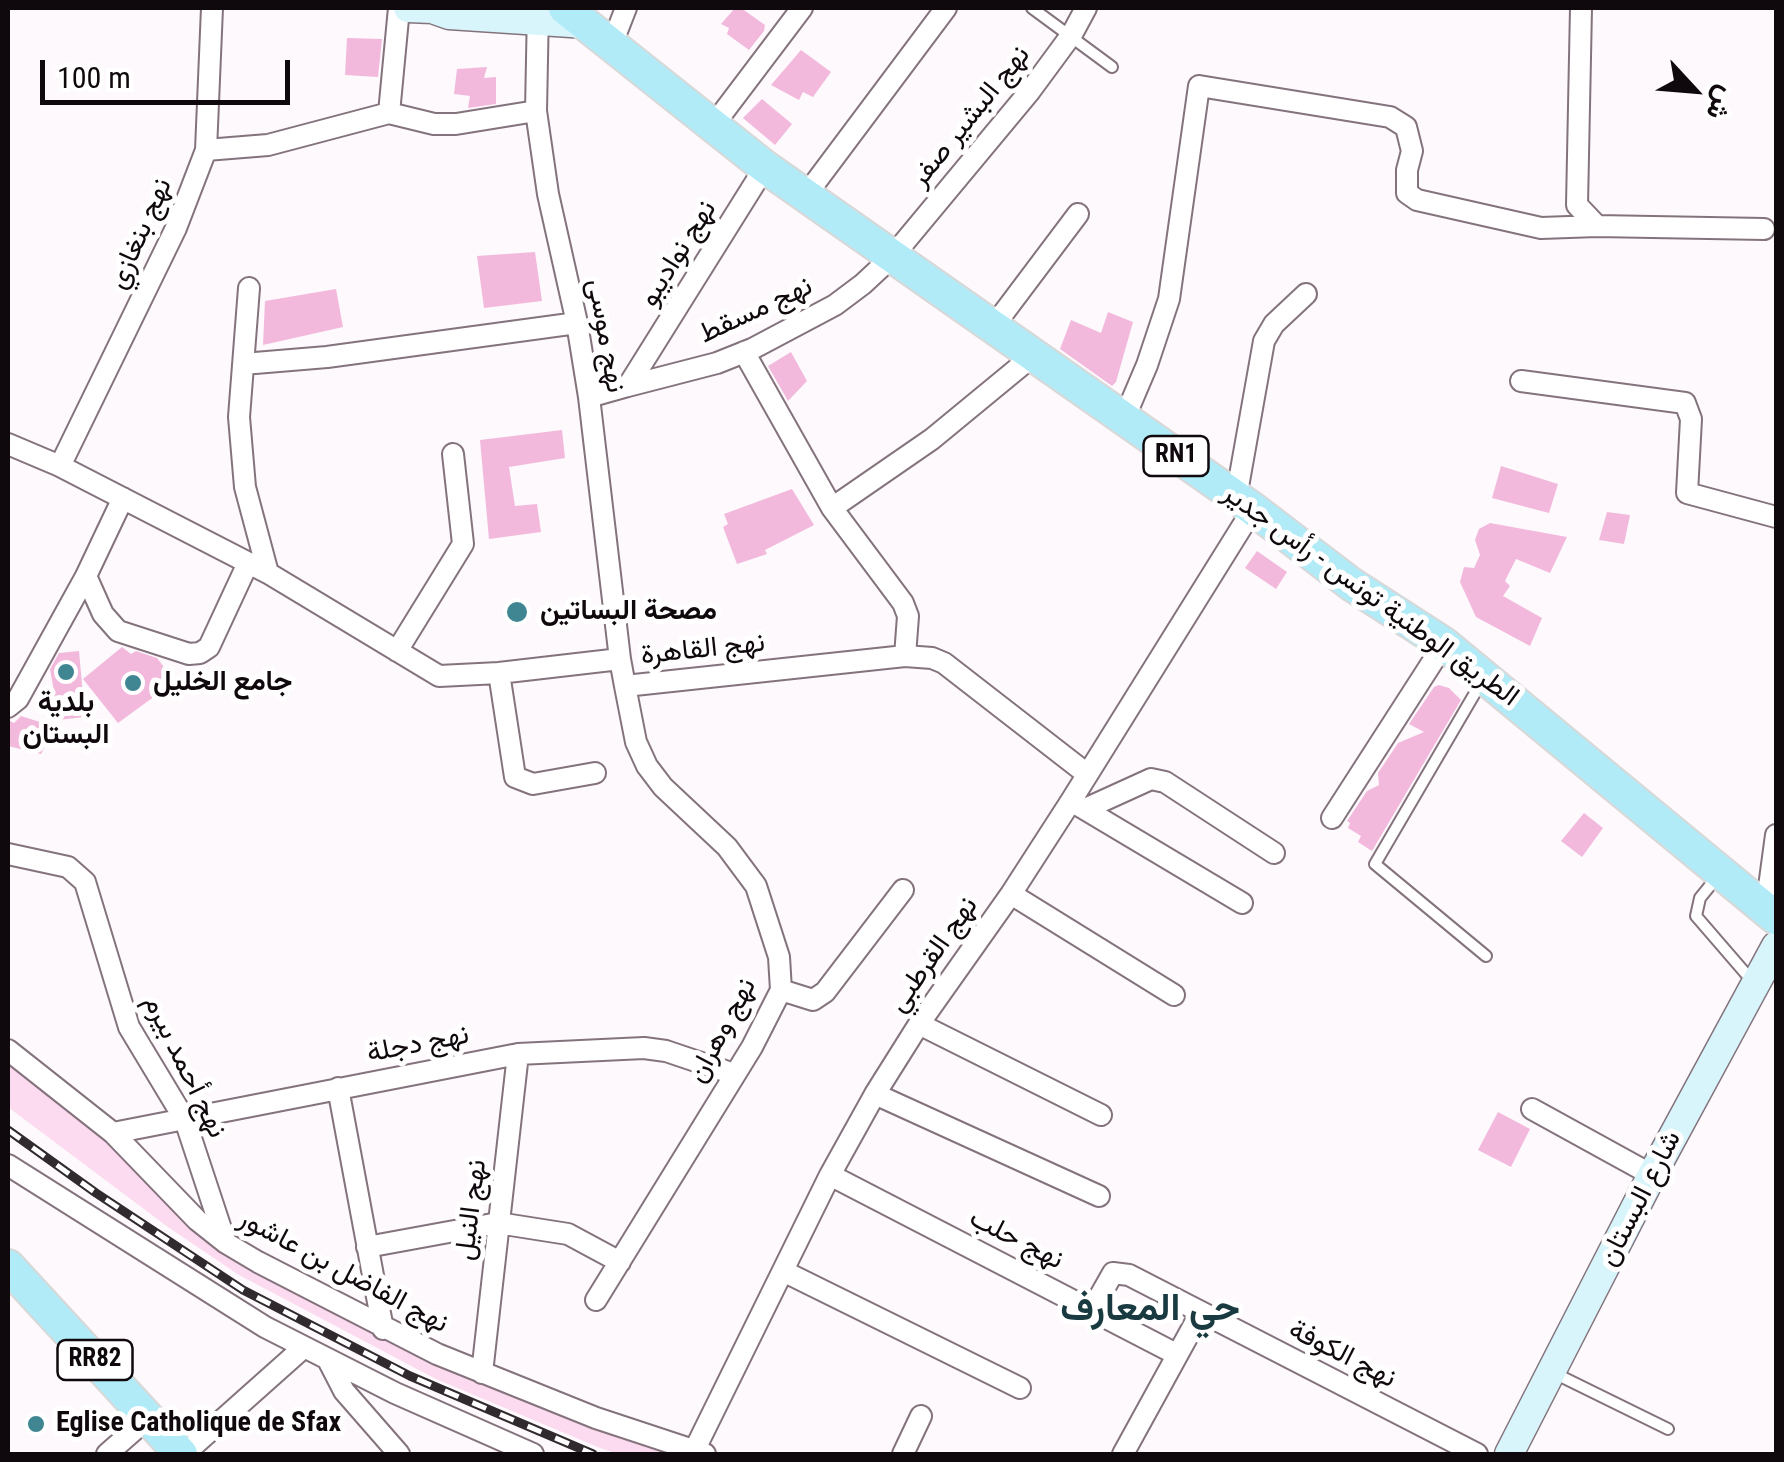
<!DOCTYPE html>
<meta charset="utf-8">
<style>
body{margin:0}
#map{position:relative;width:1784px;height:1462px;overflow:hidden;background:#fdf9fc;font-family:"Roboto Condensed",Vazirmatn,sans-serif}
canvas{display:block}
.frame{position:absolute;inset:0;border:10px solid #0f090d;pointer-events:none}
.north{position:absolute;left:1644px;top:40px;width:100px;height:100px;-webkit-text-stroke:8px #fff;paint-order:stroke;rotate:116deg;font-size:28px;font-weight:700;line-height:40px;text-align:center;color:#0f090d}
.north::after{content:'';display:block;margin:auto;width:35px;height:45px;background:#0f090d;clip-path:polygon(50% 0,100% 100%,50% 72%,0 100%)}
.scale{position:absolute;left:40px;top:60px;width:250px;height:45px;box-sizing:border-box;border:5px solid #0f090d;border-top:0;padding-left:12px;font-size:30px;line-height:35px;white-space:nowrap;color:#0f090d;-webkit-text-stroke:8px #fff;paint-order:stroke}
</style>
<div id="map">
<canvas width="1784" height="1462"></canvas>
<div class="frame"></div>
<div class="north">ش</div>
<div class="scale">100 m</div>
</div>
<script>
const ctx = document.querySelector('canvas').getContext('2d');
ctx.lineJoin = 'round';
function fillPath(path, color) { ctx.fillStyle = color; ctx.fill(path, 'evenodd'); }
const toPath = rows => new Path2D(rows.map(r => 'M' + r).join(''));
function trace(path, color, width, dash) { ctx.strokeStyle = color; ctx.lineWidth = width; ctx.lineCap = dash ? 'butt' : 'round'; ctx.setLineDash(dash || []); ctx.stroke(path); }
function write(font, color, halo, rows, align = 'center') {
  ctx.font = font + ' "Roboto Condensed",Vazirmatn,sans-serif'; ctx.lineWidth = 10; ctx.setLineDash([]); ctx.textBaseline = 'middle'; ctx.strokeStyle = halo; ctx.fillStyle = color; for (const [text, x, y, turn = 0] of rows) {
    ctx.save(); ctx.translate(x, y); ctx.rotate((+turn || 0) * Math.PI / 180); ctx.textAlign = isNaN(turn) ? turn : align; if (halo) ctx.strokeText(text, 0, 0); ctx.fillText(text, 0, 0); ctx.restore();
  }
}
fillPath(toPath([
 [8,1061,82,1117,237,1259,680,1454,618,1454,600,1448,436,1379,239,1275,168,1227,8,1107]
]), '#fcdaef');
fillPath(toPath([
 [735,8,741,8,765,25,764,31,749,50,727,34,729,28,721,24],
 [347,38,382,39,378,77,345,75],
 [801,50,831,72,813,97,803,92,799,100,771,85],
 [487,67,484,78,496,77,496,104,468,108,470,96,454,94,457,69],
 [762,99,792,124,775,145,743,118],
 [535,252,542,301,484,308,477,256],
 [336,289,343,327,263,345,265,301],
 [1108,312,1133,322,1116,382,1112,386,1060,349,1071,320,1101,333],
 [791,352,807,381,788,401,768,366],
 [562,430,565,458,509,467,515,506,537,504,541,532,489,539,480,440],
 [1501,466,1558,484,1549,513,1492,498],
 [792,489,814,525,765,550,767,554,737,564,723,527,728,524,724,514],
 [1607,512,1630,515,1624,544,1599,540],
 [1490,523,1567,537,1550,573,1516,559,1505,581,1510,586,1503,596,1542,618,1530,646,1476,617,1460,582,1464,567,1474,568,1480,555,1475,540,1479,529],
 [1257,551,1287,572,1276,589,1245,568],
 [122,647,131,654,136,651,157,658,167,671,164,678,170,685,118,723,83,679],
 [79,651,85,717,48,721,43,693,54,691,50,669,59,653],
 [1439,685,1449,688,1461,700,1372,851,1358,842,1361,836,1348,828,1350,823,1347,821,1367,791,1379,785,1378,773,1398,743,1424,732,1409,724,1434,687],
 [21,716,43,723,48,740,41,754,8,746,8,720,14,723],
 [1584,813,1603,828,1582,857,1561,841],
 [1498,1112,1530,1129,1511,1167,1478,1150]
]), '#f3b9dd');
const lane = toPath([
 [1032,8,1112,67],
 [1482,681,1375,864,1486,956],
 [1717,877,1700,898,1696,916,1753,982],
 [1554,1373,1668,1429]
]);
const street = toPath([
 [538,8,536,111,548,194,577,323,589,397,620,659],
 [1581,8,1577,205,1597,226,1764,229],
 [612,44,626,8],
 [389,113,399,8],
 [712,127,802,8],
 [206,150,268,145,389,113,434,124,456,124,536,111],
 [806,195,946,8],
 [249,288,239,417,245,487,268,573],
 [993,327,1078,214],
 [744,352,832,508,903,603,908,616,905,656],
 [243,364,327,357,577,323],
 [1521,381,1685,403,1691,419,1687,493,1776,517],
 [628,386,717,363,752,349,835,305,863,284,892,257,1030,91,1072,34,1086,8],
 [589,397,628,386,765,167],
 [1124,419,1147,365,1169,299,1199,86,1390,117,1406,127,1412,151,1407,170,1407,193,1417,200,1541,228,1597,226],
 [8,444,60,466,268,573,439,676,499,673,620,659,625,686,905,656,932,658,944,663,1087,774],
 [60,466,176,228,206,150,212,8],
 [1236,498,1264,341,1274,324,1306,294],
 [832,508,932,439,1034,355],
 [86,576,103,614,118,631,189,654,200,653,209,647,248,563],
 [397,651,463,544,453,454],
 [499,673,515,777,533,784,595,773],
 [8,707,18,699,86,576,123,498],
 [1076,804,1242,903],
 [1085,809,1151,779,1165,782,1274,853],
 [1332,818,1444,644],
 [8,854,68,867,85,882,129,1027,185,1120,225,1241],
 [1011,894,1174,995],
 [1766,909,1776,835],
 [781,990,813,1000,825,992,903,890],
 [919,1024,1101,1115],
 [8,1050,113,1133,197,1220,226,1243,258,1262,437,1354,596,1418,705,1454],
 [338,1088,383,1329],
 [875,1094,1099,1196],
 [1532,1109,1652,1175],
 [113,1133,518,1054,644,1048,666,1051,734,1074],
 [8,1165,265,1327,395,1393,533,1454],
 [830,1175,1176,1354],
 [367,1247,498,1223,568,1234,620,1262],
 [785,1272,1020,1388],
 [596,1300,752,1047,781,990,779,957,756,886,727,847,663,787,647,766,636,742,625,686],
 [1092,1310,1113,1273,1129,1275,1477,1454],
 [328,1360,344,1391,399,1454],
 [482,1373,518,1054],
 [694,1451,830,1175,875,1094,919,1024,1011,894,1071,801,1253,509],
 [107,1454,148,1418],
 [184,1454,303,1348],
 [903,1454,921,1416],
 [1123,1454,1201,1312]
]);
const secondary = toPath([
 [408,8,432,9,449,15,586,24],
 [1509,1454,1652,1175,1776,946]
]);
const primary = toPath([
 [565,8,765,167,1253,509,1351,584,1444,644,1776,918],
 [8,1266,181,1454]
]);
trace(lane, '#84737d', 14);
trace(street, '#84737d', 24);
trace(secondary, '#84737d', 31);
trace(primary, '#d9d8d8', 36);
trace(lane, '#fff', 10);
trace(street, '#fff', 20);
trace(secondary, '#d8f5fb', 28);
trace(primary, '#b0ebf7', 32);
const rail = toPath([
 [8,1130,96,1193,243,1290,410,1376,593,1454]
]);
trace(rail, '#302a2e', 9);
trace(rail, '#fff', 5, [15]);
for (const [x, y, r, color] of [
 [517,612,12,"#408592"],
 [66,672,10,"#408592"],
 [133,683,10,"#408592"],
 [36,1424,10,"#408592"]
]) { const dot = new Path2D(); dot.arc(x, y, r, 0, 2 * Math.PI); ctx.fillStyle = color; ctx.fill(dot); trace(dot, '#fff', 4); }
for (const [x, y, w] of [
 [1176,456,65],
 [95,1360,75]
]) { const box = new Path2D(); box.roundRect(x - w / 2, y - 20, w, 40, 8); ctx.fillStyle = '#fff'; ctx.fill(box); trace(box, '#0f090d', 2.5); }
write('bold 25px', '#0f090d', null, [
 ["RN1",1176,456],
 ["RR82",95,1360]
]);
write('28px', '#0f090d', '#fff', [
 ["نهج البشير صفر",971,117,-51],
 ["نهج بنغازي",141,234,-66],
 ["نهج نواديبو",679,254,-58],
 ["نهج مسقط",756,311,-25],
 ["نهج موسى",605,336,80],
 ["الطريق الوطنية تونس - رأس جدير",1370,596,36],
 ["نهج القاهرة",703,650,-6],
 ["نهج القرطبي",934,955,-55],
 ["نهج وهران",723,1031,-62],
 ["نهج دجلة",418,1045,-11],
 ["نهج أحمد بيرم",184,1067,64],
 ["شارع البستان",1641,1199,-63],
 ["نهج النيل",472,1210,-83],
 ["نهج حلب",1016,1240,27],
 ["نهج الفاضل بن عاشور",343,1272,28],
 ["نهج الكوفة",1342,1355,27]
]);
write('bold 28px', '#0f090d', '#fff', [
 ["مصحة البساتين",540,612],
 ["جامع الخليل",153,683],
 ["بلدية",66,704,"center"],
 ["البستان",66,736,"center"],
 ["Eglise Catholique de Sfax",56,1424]
], 'left');
write('bold 38px', '#183a40', '#fff', [
 ["حي المعارف",1150,1310]
]);
</script>
